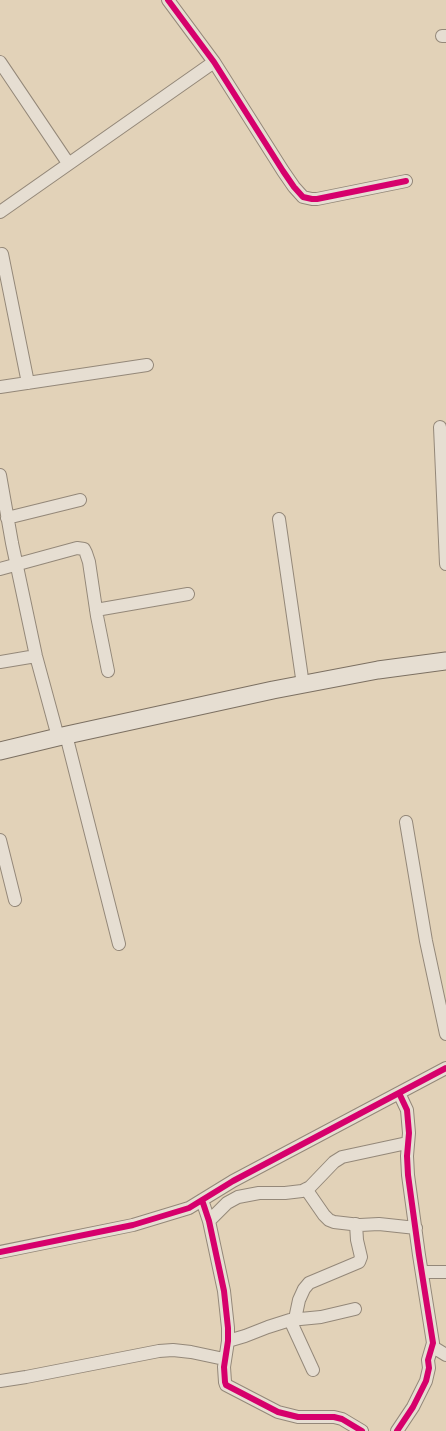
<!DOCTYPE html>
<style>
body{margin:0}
canvas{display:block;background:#e2d2b8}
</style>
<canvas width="446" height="1431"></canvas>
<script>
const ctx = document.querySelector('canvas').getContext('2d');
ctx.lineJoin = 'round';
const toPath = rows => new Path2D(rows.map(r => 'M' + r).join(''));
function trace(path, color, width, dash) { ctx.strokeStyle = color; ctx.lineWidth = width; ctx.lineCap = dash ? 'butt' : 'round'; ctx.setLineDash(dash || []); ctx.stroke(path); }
const street = toPath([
 [168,0,214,62,283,171,294,187,303,197,312,199,317,199,406,181],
 [442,36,446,36],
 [0,62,68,163],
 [0,212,214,62],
 [2,254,28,383],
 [0,387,147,365],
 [440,427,446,564],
 [0,475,12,543,36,656,58,737],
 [7,518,80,500],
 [279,519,303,685],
 [0,569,77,548,84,549,86,553,89,562,97,616,108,671],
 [96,610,188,594],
 [0,662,36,656],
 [66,735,119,944],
 [406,822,426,941,446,1034],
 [0,840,15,900],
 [306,1189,324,1215,329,1220,334,1222,360,1225,379,1224,416,1228],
 [202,1200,209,1221,224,1291,228,1328,228,1341,224,1367,225,1382,226,1385,278,1412,298,1417,334,1417,342,1419,362,1431],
 [209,1221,227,1203,238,1197,259,1193,285,1193,302,1191,310,1187,334,1162,342,1157,407,1143],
 [0,1252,133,1225,189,1208,233,1181,446,1068],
 [422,1272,446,1272],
 [295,1319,299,1300,304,1289,309,1283,359,1262,361,1257,357,1240,356,1224],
 [290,1320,313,1370],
 [228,1341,245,1336,268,1327,290,1320,321,1317,355,1309],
 [433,1347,446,1355],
 [0,1381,26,1377,159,1351,173,1350,191,1352,224,1359],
 [397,1431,413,1407,426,1381,429,1368,428,1360,433,1343,419,1255,408,1175,407,1156,409,1133,407,1110,399,1093]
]);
const secondary = toPath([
 [0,751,58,737,273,690,378,670,446,661]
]);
trace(street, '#948879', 14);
trace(secondary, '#7c7062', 19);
trace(street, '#e6ded2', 12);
trace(secondary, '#e6ded2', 17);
trace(toPath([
 [168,0,214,62,283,171,294,187,303,197,312,199,317,199,406,181],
 [202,1200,209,1221,224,1291,228,1328,228,1341,224,1367,225,1382,226,1385,278,1412,298,1417,334,1417,342,1419,362,1431],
 [0,1252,133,1225,189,1208,233,1181,446,1068],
 [397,1431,413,1407,426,1381,429,1368,428,1360,433,1343,419,1255,408,1175,407,1156,409,1133,407,1110,399,1093]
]), '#d6006c', 6);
</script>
